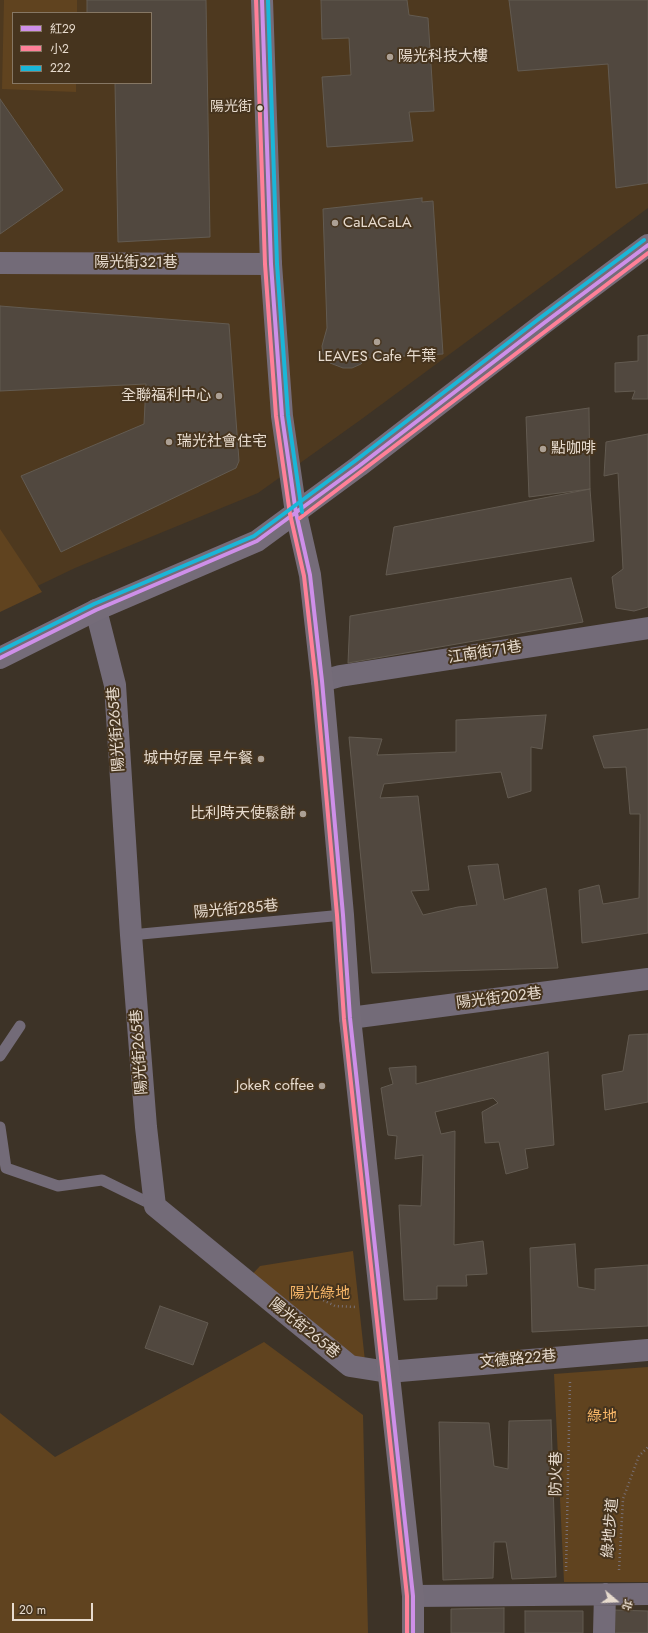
<!DOCTYPE html>
<meta charset="utf-8">
<style>
body{margin:0}
#map{position:relative;width:648px;height:1633px;overflow:hidden;background:#3d3327;font-family:Jost,"Noto Sans TC",sans-serif}
canvas{display:block}
.legend{position:absolute;left:12px;top:12px;width:140px;height:72px;box-sizing:border-box;background:#46341e;border:1px solid #867764;margin:0;padding:5px 7px;list-style:none;font-size:12px;color:#e7dbce}
.legend li{display:flex;align-items:center;gap:8px;height:20px}
.legend b{width:20px;border:1px solid #867764}
.north{position:absolute;left:596px;top:1581px;width:40px;height:40px;-webkit-text-stroke:3px #46341e;paint-order:stroke;rotate:109deg;font-size:11px;font-weight:700;line-height:16px;text-align:center;color:#e7dbce}
.north::after{content:'';display:block;margin:auto;width:14px;height:18px;background:#e7dbce;clip-path:polygon(50% 0,100% 100%,50% 72%,0 100%)}
.scale{position:absolute;left:12px;top:1603px;width:81px;height:18px;box-sizing:border-box;border:2px solid #e7dbce;border-top:0;padding-left:5px;font-size:12px;line-height:14px;white-space:nowrap;color:#e7dbce;-webkit-text-stroke:3px #46341e;paint-order:stroke}
</style>
<div id="map">
<canvas width="648" height="1633"></canvas>
<ul class="legend">
<li><b style="height:5px;background:#ce8fe9"></b>紅29</li>
<li><b style="height:5px;background:#ff8098"></b>小2</li>
<li><b style="height:5px;background:#1ab6d8"></b>222</li>
</ul>
<div class="north">北</div>
<div class="scale">20 m</div>
</div>
<script>
const ctx = document.querySelector('canvas').getContext('2d');
ctx.lineJoin = 'round';
function fillPath(path, color) { ctx.fillStyle = color; ctx.fill(path, 'evenodd'); }
const toPath = rows => new Path2D(rows.map(r => 'M' + r).join(''));
function trace(path, color, width, dash) { ctx.strokeStyle = color; ctx.lineWidth = width; ctx.lineCap = dash ? 'butt' : 'round'; ctx.setLineDash(dash || []); ctx.stroke(path); }
function write(font, color, halo, rows, align = 'center') {
  ctx.font = font + ' Jost,"Noto Sans TC",sans-serif'; ctx.lineWidth = 4; ctx.setLineDash([]); ctx.textBaseline = 'middle'; ctx.strokeStyle = halo; ctx.fillStyle = color; for (const [text, x, y, turn = 0] of rows) {
    ctx.save(); ctx.translate(x, y); ctx.rotate((+turn || 0) * Math.PI / 180); ctx.textAlign = isNaN(turn) ? turn : align; if (halo) ctx.strokeText(text, 0, 0); ctx.fillText(text, 0, 0); ctx.restore();
  }
}
fillPath(toPath([
 [0,0,648,0,648,208,359,421,258,493,75,568,0,604],
 [13,13,151,13,151,83,13,83]
]), '#4e391f');
fillPath(toPath([
 [4,0,77,0,77,13,13,13,13,83,76,83,76,92,2,89],
 [0,529,42,592,0,612],
 [353,1251,365,1361,350,1366,246,1281,260,1266],
 [264,1342,363,1415,368,1633,0,1633,0,1413,55,1457],
 [648,1367,648,1582,564,1582,554,1374]
]), '#60431f');
const building = toPath([
 [87,0,206,0,210,237,118,242,115,83,151,83,151,13,87,13,87,0],
 [321,0,407,0,409,15,428,18,434,111,409,112,413,141,327,147,322,77,351,75,349,38,322,39,321,0],
 [509,0,648,0,648,183,616,188,608,64,518,71,509,0],
 [0,99,63,190,0,234,0,99],
 [422,198,422,202,433,201,443,354,367,358,361,364,352,368,343,368,330,363,323,354,322,346,327,328,323,209,422,198],
 [0,306,229,324,239,461,236,468,61,552,21,476,144,424,146,384,0,391,0,306],
 [648,335,648,399,632,399,635,391,615,392,615,363,638,361,638,336,648,335],
 [589,408,590,489,529,497,526,417,589,408],
 [648,434,648,607,634,611,616,608,612,577,623,569,618,473,604,476,606,442,648,434],
 [590,489,594,541,386,575,394,527,590,489],
 [571,578,583,622,348,663,350,616,571,578],
 [546,715,542,749,531,747,531,791,508,798,501,772,384,784,380,798,418,796,429,890,411,891,423,915,458,907,477,905,468,866,498,864,504,900,546,888,558,968,372,973,349,737,382,739,377,755,456,752,456,720,546,715],
 [648,729,648,933,582,943,579,890,599,885,603,904,639,898,640,814,630,814,626,767,604,768,593,736,648,729],
 [648,1034,648,1102,605,1110,602,1075,623,1071,629,1035,648,1034],
 [548,1052,554,1145,525,1149,528,1168,506,1174,499,1142,485,1143,482,1112,498,1103,493,1098,435,1112,441,1134,455,1131,454,1245,483,1241,487,1274,466,1275,467,1286,437,1286,437,1299,404,1300,399,1205,421,1206,423,1155,395,1159,397,1136,388,1135,381,1088,393,1084,389,1068,416,1066,416,1084,548,1052],
 [575,1244,578,1287,595,1290,595,1269,648,1265,648,1326,532,1332,530,1248,575,1244],
 [160,1306,208,1323,193,1365,145,1348,160,1306],
 [551,1420,556,1577,512,1579,506,1542,494,1542,493,1578,443,1580,439,1422,489,1423,494,1466,508,1469,509,1421,551,1420],
 [504,1608,504,1633,451,1633,451,1609,504,1608],
 [612,1610,648,1611,648,1633,612,1633,612,1610],
 [525,1611,583,1611,583,1633,525,1633,525,1611]
]);
fillPath(building, '#51483f');
trace(building, '#635b51', 1);
trace(toPath([
 [301,1292,309,1293,335,1306,357,1307],
 [619,1570,623,1499,639,1456,648,1447],
 [566,1571,570,1382]
]), '#787076', 2.5, [1, 3]);
trace(toPath([
 [131,935,343,915],
 [0,1056,20,1026],
 [0,1127,6,1168,58,1186,102,1180,155,1206]
]), '#736b78', 11);
trace(toPath([
 [0,263,271,264],
 [96,610,115,685,131,935,146,1127,155,1206,350,1366,388,1372,648,1350],
 [322,681,340,676,648,628],
 [350,1018,648,979],
 [413,1596,648,1594],
 [604,1633,605,1594]
]), '#736b78', 22);
trace(toPath([
 [262,0,271,264,282,416,296,513,310,575,322,681,343,915,350,1018,413,1596,413,1633],
 [0,658,96,610,257,541,359,466,544,323,648,245]
]), '#756c79', 22);
trace(toPath([
 [262,0,271,264,282,416,296,513,310,575,322,681,343,915,350,1018,413,1596,413,1633],
 [0,658,96,610,257,541,359,466,544,323,648,245]
]), '#ce8fe9', 4);
trace(toPath([
 [256,0,265,264,276,416,290,514,304,576,316,682,337,915,344,1019,407,1596,407,1633],
 [300,518,648,253]
]), '#ff8098', 4);
trace(toPath([
 [268,0,277,264,288,415,302,512],
 [0,651,94,604,254,536,355,461,540,318,644,240]
]), '#1ab6d8', 4);
for (const [x, y, r, color] of [
 [390,57,4,"#aca094"],
 [260,108,3.5,"#e7dbce"],
 [335,223,4,"#aca094"],
 [377,342,4,"#aca094"],
 [219,396,4,"#aca094"],
 [169,442,4,"#aca094"],
 [543,449,4,"#aca094"],
 [261,759,4,"#aca094"],
 [303,814,4,"#aca094"],
 [322,1086,4,"#aca094"]
]) { const dot = new Path2D(); dot.arc(x, y, r, 0, 2 * Math.PI); ctx.fillStyle = color; ctx.fill(dot); trace(dot, '#46341e', 1.5); }
write('14px', '#e7dbce', '#46341e', [
 ["陽光街",252,108]
], 'right');
write('15px', '#e7dbce', '#46341e', [
 ["陽光科技大樓",398,57],
 ["CaLACaLA",343,223],
 ["LEAVES Cafe 午葉",377,357,"center"],
 ["全聯福利中心",211,396,"right"],
 ["瑞光社會住宅",177,442],
 ["點咖啡",551,449],
 ["城中好屋 早午餐",253,759,"right"],
 ["比利時天使鬆餅",295,814,"right"],
 ["JokeR coffee",314,1086,"right"]
], 'left');
write('15px', '#e7dbce', '#46341e', [
 ["陽光街321巷",136,263],
 ["江南街71巷",485,653,-9],
 ["陽光街265巷",117,729,-94],
 ["陽光街285巷",236,910,-5],
 ["陽光街202巷",499,999,-7],
 ["陽光街265巷",140,1052,-94],
 ["陽光街265巷",304,1329,39],
 ["文德路22巷",518,1360,-5],
 ["防火巷",557,1474,-89],
 ["綠地步道",611,1528,-85]
]);
write('15px', '#f8b768', '#46341e', [
 ["陽光綠地",320,1294],
 ["綠地",602,1417]
]);
</script>
